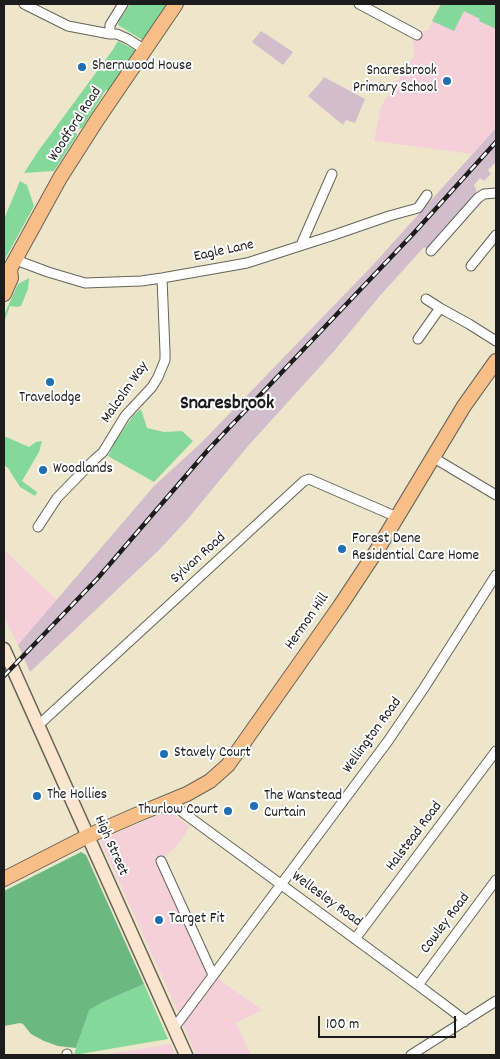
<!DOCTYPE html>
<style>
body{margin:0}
#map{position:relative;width:500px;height:1059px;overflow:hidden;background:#eee6ca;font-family:Dekko,sans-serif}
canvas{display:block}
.frame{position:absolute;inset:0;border:5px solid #1c1c1c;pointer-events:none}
.scale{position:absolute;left:318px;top:1016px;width:138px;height:22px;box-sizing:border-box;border:2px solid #1c1c1c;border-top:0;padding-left:6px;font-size:15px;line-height:18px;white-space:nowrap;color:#1c1c1c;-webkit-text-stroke:4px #fff;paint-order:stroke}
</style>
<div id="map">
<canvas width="500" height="1059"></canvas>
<div class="frame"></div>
<div class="scale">100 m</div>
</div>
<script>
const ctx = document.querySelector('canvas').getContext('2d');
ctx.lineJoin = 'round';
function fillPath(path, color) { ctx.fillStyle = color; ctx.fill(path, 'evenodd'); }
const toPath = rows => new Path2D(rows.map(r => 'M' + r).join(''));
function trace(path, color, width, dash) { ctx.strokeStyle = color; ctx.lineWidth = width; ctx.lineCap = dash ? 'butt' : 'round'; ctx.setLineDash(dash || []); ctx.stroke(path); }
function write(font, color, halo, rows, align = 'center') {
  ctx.font = font + ' Dekko,sans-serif'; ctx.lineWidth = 4; ctx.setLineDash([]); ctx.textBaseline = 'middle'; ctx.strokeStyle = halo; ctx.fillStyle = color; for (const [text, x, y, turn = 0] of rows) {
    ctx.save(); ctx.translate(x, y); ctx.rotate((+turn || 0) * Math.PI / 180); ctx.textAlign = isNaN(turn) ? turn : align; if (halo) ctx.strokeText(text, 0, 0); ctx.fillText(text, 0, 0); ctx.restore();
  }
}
fillPath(toPath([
 [441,4,496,4,496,128,472,154,374,141,381,106,414,56,413,42,417,35,422,31,429,30,431,23],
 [4,550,57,600,18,645,4,617],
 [169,812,175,815,190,827,174,849,163,857,183,905,211,965,221,981,262,1010,236,1023,251,1055,196,1055,175,1005,100,840,161,814],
 [171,1044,175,1055,100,1055]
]), '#f5cfda');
fillPath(toPath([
 [261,31,293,52,283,65,252,42],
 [324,77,365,99,355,123,346,120,343,125,308,96,319,84],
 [496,128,496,162,488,170,491,174,484,181,480,178,474,185,476,189,477,196,429,250,424,247,378,298,335,350,248,446,186,521,159,550,30,672,18,645,154,486,201,443,372,266]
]), '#d1bdcb');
fillPath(toPath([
 [130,4,169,4,144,41,118,25,119,21],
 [441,4,496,4,496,29,479,21,480,19,464,11,454,31,432,21],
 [118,41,135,50,135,54,109,91,106,90,82,128,77,129,75,132,77,134,76,137,54,171,24,173,39,150,112,51],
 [20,181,27,185,34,206,4,261,4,219],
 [29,278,28,289,21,306,17,307,10,306,4,322,4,315,18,284],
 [141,409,147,428,164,432,182,431,193,441,154,482,108,456,116,440,133,416],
 [4,436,29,447,36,442,42,441,39,452,22,481,37,492,35,496,20,487,8,468,4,465],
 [144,984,168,1039,74,1055,88,1010,105,1001]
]), '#84d89a');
fillPath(toPath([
 [81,852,86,855,144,984,105,1001,89,1010,76,1048,58,1046,44,1041,31,1034,23,1024,20,1023,4,1026,4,891]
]), '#6bb882');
const street = toPath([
 [24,4,68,26,110,34,117,34,128,39,145,50],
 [359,4,417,35],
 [110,34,110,25,123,4],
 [301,245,332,174],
 [431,251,478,198,484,194,496,193],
 [16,260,48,272,85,283,141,281,162,278,247,263,334,235,389,216,418,208,427,195],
 [471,266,496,235],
 [426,299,440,308,469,324,496,341],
 [418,339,440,308],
 [434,458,496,495],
 [38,527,57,498,94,460,103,452,125,416,152,387,158,377,165,360,165,352,162,278],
 [37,723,43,721,304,481,309,479,397,517],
 [171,802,185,814,418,985,462,1018,464,1022],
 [161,861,213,975],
 [355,939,496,751],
 [418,985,496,880],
 [174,1028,388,741,424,688,496,575],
 [67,1055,67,1054],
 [411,1055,496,1001]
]);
const secondary = toPath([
 [4,649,186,1055]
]);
const primary = toPath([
 [4,275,10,269,60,178,97,120,176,4],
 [4,294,11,278,10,269],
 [4,879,88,836,136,815,187,794,210,781,228,765,340,606,379,547,464,406,496,361]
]);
trace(street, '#666359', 11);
trace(secondary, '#666359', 15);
trace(primary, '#666359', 16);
trace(street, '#fff', 9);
trace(secondary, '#fce5cf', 12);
trace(primary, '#f7be87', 14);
const rail = toPath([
 [4,676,97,579,208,450,413,234,496,142]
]);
trace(rail, '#1c1c1c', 4.5);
trace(rail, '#fff', 2.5, [8]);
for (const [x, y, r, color] of [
 [82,67,5,"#1f6fb2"],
 [447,81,5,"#1f6fb2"],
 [50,382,5,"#1f6fb2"],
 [43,470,5,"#1f6fb2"],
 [342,549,5,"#1f6fb2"],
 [164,754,5,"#1f6fb2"],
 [37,796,5,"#1f6fb2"],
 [254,806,5,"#1f6fb2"],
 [228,811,5,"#1f6fb2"],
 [159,920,5,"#1f6fb2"]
]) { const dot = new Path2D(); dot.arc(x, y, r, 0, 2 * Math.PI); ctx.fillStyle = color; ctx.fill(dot); trace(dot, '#fff', 2); }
write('15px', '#1c1c1c', '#fff', [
 ["Shernwood House",92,67],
 ["Snaresbrook",437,72,"right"],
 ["Primary School",437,89,"right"],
 ["Travelodge",50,399,"center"],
 ["Woodlands",53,470],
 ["Forest Dene",352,540],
 ["Residential Care Home",352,557],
 ["Stavely Court",174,754],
 ["The Hollies",47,796],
 ["The Wanstead",264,797],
 ["Curtain",264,814],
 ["Thurlow Court",218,811,"right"],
 ["Target Fit",169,920]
], 'left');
write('15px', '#1c1c1c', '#fff', [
 ["Woodford Road",76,125,-57],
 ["Eagle Lane",224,252,-12],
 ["Malcolm Way",126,393,-55],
 ["Sylvan Road",199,559,-42],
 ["Hermon Hill",308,622,-55],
 ["Wellington Road",373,736,-54],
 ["Halstead Road",415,837,-53],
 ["High Street",110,846,66],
 ["Wellesley Road",326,900,36],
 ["Cowley Road",446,924,-53]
]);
write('bold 20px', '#1c1c1c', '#fff', [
 ["Snaresbrook",227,405]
]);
</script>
